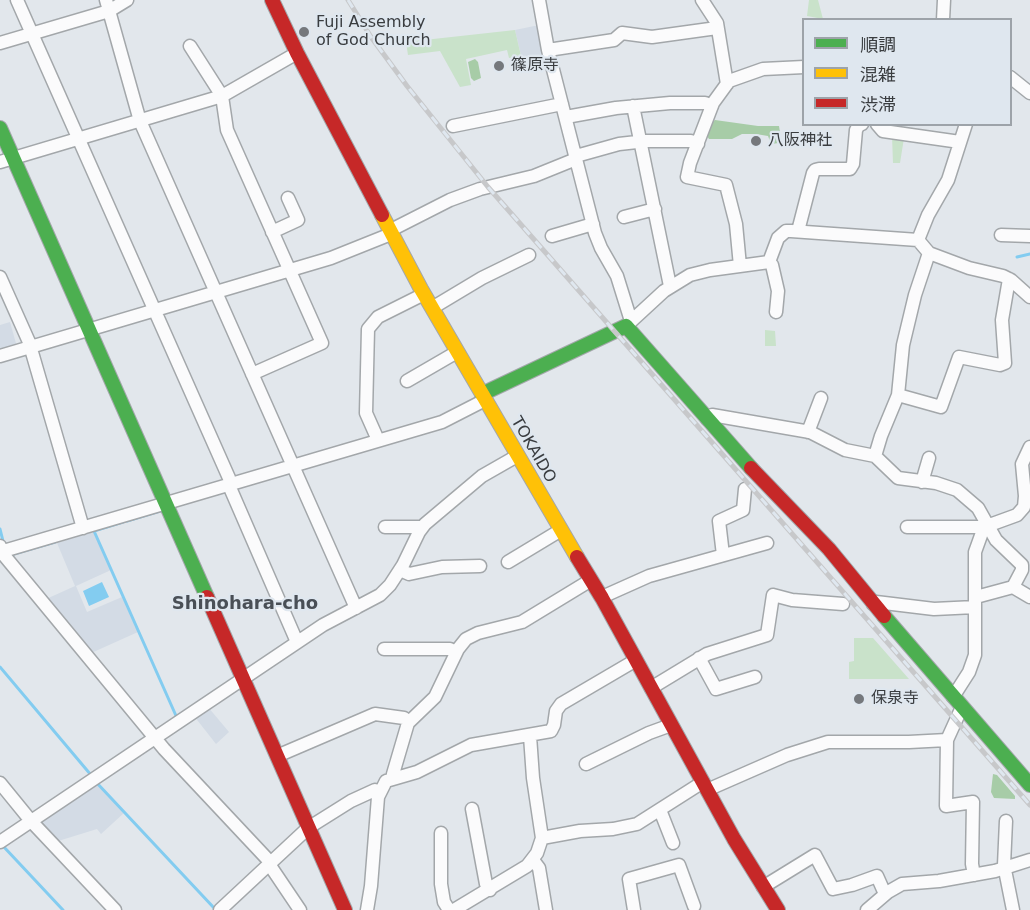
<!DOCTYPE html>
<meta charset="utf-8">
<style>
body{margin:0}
#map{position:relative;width:1030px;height:910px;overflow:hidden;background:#e2e7ec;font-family:"DejaVu Sans","Noto Sans JP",sans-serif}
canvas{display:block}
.legend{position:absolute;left:802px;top:18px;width:210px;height:108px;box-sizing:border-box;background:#dfe7ef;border:2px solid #9da3a9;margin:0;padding:8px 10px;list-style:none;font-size:18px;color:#3a3d40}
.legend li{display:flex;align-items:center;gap:12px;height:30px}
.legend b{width:30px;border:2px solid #9da3a9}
</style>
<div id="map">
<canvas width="1030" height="910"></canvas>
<ul class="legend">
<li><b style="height:8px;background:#4caf50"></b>順調</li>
<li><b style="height:8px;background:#ffc107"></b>混雑</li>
<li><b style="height:8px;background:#c62828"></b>渋滞</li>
</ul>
</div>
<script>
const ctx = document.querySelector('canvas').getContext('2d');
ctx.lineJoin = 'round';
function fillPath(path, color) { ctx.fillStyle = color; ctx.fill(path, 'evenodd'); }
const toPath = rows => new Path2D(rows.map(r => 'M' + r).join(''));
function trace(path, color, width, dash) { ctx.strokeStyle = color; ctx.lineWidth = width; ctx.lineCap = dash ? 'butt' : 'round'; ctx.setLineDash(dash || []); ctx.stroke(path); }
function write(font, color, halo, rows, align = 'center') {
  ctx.font = font + ' "DejaVu Sans","Noto Sans JP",sans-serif'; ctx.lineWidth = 4.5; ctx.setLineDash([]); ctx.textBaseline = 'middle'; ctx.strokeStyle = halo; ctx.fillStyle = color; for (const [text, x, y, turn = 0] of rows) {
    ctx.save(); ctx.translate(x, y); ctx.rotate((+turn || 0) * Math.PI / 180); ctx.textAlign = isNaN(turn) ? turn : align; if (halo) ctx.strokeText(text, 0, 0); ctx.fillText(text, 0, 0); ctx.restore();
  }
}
fillPath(toPath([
 [539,25,547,59,523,64,515,30],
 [10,322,17,347,0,352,0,325],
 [94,532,111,570,76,586,87,612,122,597,138,632,89,654,44,600,75,586,57,543],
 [208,707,229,732,216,744,194,716],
 [95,782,124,813,101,834,97,829,55,842,38,820]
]), '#d3dbe5');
fillPath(toPath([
 [809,0,818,0,823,19,807,16],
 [515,30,521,56,509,58,507,50,466,59,471,85,460,87,440,51,408,55,406,42],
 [892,136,904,138,900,163,893,163],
 [765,330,775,331,776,346,765,346],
 [854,638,873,638,909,679,849,679,849,662,854,661]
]), '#c9e2ca');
fillPath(toPath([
 [475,59,478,62,481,78,474,81,471,78,468,62],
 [715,120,758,126,779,126,781,139,779,143,771,144,768,136,756,134,742,134,732,139,709,139,707,136,712,122],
 [993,774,997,775,1015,796,1015,799,994,798,991,792]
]), '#a7cca7');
fillPath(toPath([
 [102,582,109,597,89,606,83,591]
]), '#83ccf0');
trace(toPath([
 [1017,257,1030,254],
 [127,521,160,511],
 [0,529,4,545],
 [94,531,177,718],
 [94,531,123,522],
 [10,555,55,542],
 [0,667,91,775],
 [96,782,215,909],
 [3,846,63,910]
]), '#83ccf0', 3);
const street = toPath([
 [17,0,229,478,231,490,297,642],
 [106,0,140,121,356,608],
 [539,0,548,50,595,233,601,248,617,276,631,321],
 [702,0,717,23,727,84],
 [943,20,944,0],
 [0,43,109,11,127,0],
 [190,46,222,96,227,130,322,343,252,374],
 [548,50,614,40,622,33,652,37,717,28],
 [1010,77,1030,93],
 [633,106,670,286],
 [566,117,616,108,670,103,705,103,712,106],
 [877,124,883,131,960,142],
 [453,126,562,104],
 [576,156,619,144,646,141,691,141,698,144],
 [0,162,222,96,297,53],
 [624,217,655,209],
 [389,231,450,200,480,189,534,176,576,159],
 [798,231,813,173,815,170,819,169,850,169,853,164,856,130,859,125,862,124],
 [272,232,298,220,288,198],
 [1001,235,1030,236],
 [552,236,593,224],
 [918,240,928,215,948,180,966,124],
 [769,262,772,265,778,291,776,312],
 [740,266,736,224,726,185,687,177,690,163,713,103,729,81,763,69,804,67],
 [0,277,29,342,83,528],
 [432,308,482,278,529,255],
 [626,326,664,291,690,275,710,270,769,262,778,238,786,231,791,231,918,240,929,253,969,268,1003,276,1011,280,1030,297],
 [0,356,331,258,391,234],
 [407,381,457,352],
 [898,395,941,407,959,357,1000,365,1005,363,1002,320,1009,279],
 [707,419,712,415,810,432,845,450,875,456,898,478,936,483,957,490,978,508,996,540,1022,565,1022,570,1013,587],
 [808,432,821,398],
 [378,440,366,413,368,329,378,317,424,294],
 [875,456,881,436,898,395,903,345,915,295,929,253],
 [922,482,929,458],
 [385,527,422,527],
 [907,527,984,527],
 [0,546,3,554,164,749,271,863],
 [0,552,442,422,485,400],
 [723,555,719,521,743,510,745,489],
 [508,562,561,530],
 [400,570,409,574,442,567,480,566],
 [602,597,649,576,767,543],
 [976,597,1013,587,1030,597],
 [873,604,876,602,934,609,975,607],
 [384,649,450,649,456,652],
 [699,658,716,689,755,677],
 [651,688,707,654,767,635,773,595,792,600,843,604],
 [953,697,969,672,975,655,975,552,984,527,1017,515,1024,507,1025,496,1022,464,1030,447],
 [962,707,947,740,946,806,973,802,972,864,974,875],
 [277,756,375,714,404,718,409,722],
 [586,764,649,733,671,725],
 [394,778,393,774,408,723,435,697,458,649,466,639,478,633,522,622,591,580],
 [0,783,31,821,115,910],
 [707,790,787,755,828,742,909,742,947,740],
 [472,809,486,884,490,890],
 [660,810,673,843],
 [1006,821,1004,865,1013,910],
 [441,833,441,884,444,902,449,910],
 [542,838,580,831,613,829,637,824,703,782],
 [0,842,323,625,380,595,390,585,403,565,419,532,425,524,482,476,517,456],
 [533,860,539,868,546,910],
 [269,864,300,910],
 [763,887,815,855,833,889,852,885,877,876,885,894],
 [220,910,308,828,351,801,375,790,380,792],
 [367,910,371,886,378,797,386,781,417,772,471,745,551,731,554,725,556,711,561,704,636,660],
 [454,910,527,866,537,853,542,838,533,778,530,736],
 [634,910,629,879,679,865,694,906],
 [867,910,888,892,902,884,939,881,995,871,1030,860]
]);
const fast = toPath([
 [0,128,207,597],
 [482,394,626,326,751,468],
 [884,616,1030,785]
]);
const slow = toPath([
 [382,215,421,289,577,557]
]);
const jam = toPath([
 [272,0,297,53,382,215],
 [751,468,829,549,884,616],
 [577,557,602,598,734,839,778,910],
 [207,597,345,910]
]);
trace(street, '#a3a7aa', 15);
trace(fast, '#a3a7aa', 16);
trace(slow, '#a3a7aa', 16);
trace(jam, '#a3a7aa', 16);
trace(street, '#fbfbfc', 12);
trace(fast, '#4caf50', 14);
trace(slow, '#ffc107', 14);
trace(jam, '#c62828', 14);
const rail = toPath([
 [348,0,371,37,407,86,488,187,1030,805]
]);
trace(rail, '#c7c8ca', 5);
trace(rail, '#dfe7ef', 3, [9]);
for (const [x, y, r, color] of [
 [304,32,6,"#75787c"],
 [499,66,6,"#75787c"],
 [756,141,6,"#75787c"],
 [859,699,6,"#75787c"]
]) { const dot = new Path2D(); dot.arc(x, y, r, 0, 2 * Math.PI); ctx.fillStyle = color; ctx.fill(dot); trace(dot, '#dfe7ef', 2); }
write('16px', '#3a3d40', '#dfe7ef', [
 ["Fuji Assembly",316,23],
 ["of God Church",316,41],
 ["篠原寺",511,66],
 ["八阪神社",768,141],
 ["保泉寺",871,699]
], 'left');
write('16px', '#3a3d40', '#dfe7ef', [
 ["TOKAIDO",533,450,60]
]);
write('bold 18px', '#494f56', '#dfe7ef', [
 ["Shinohara-cho",245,604]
]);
</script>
